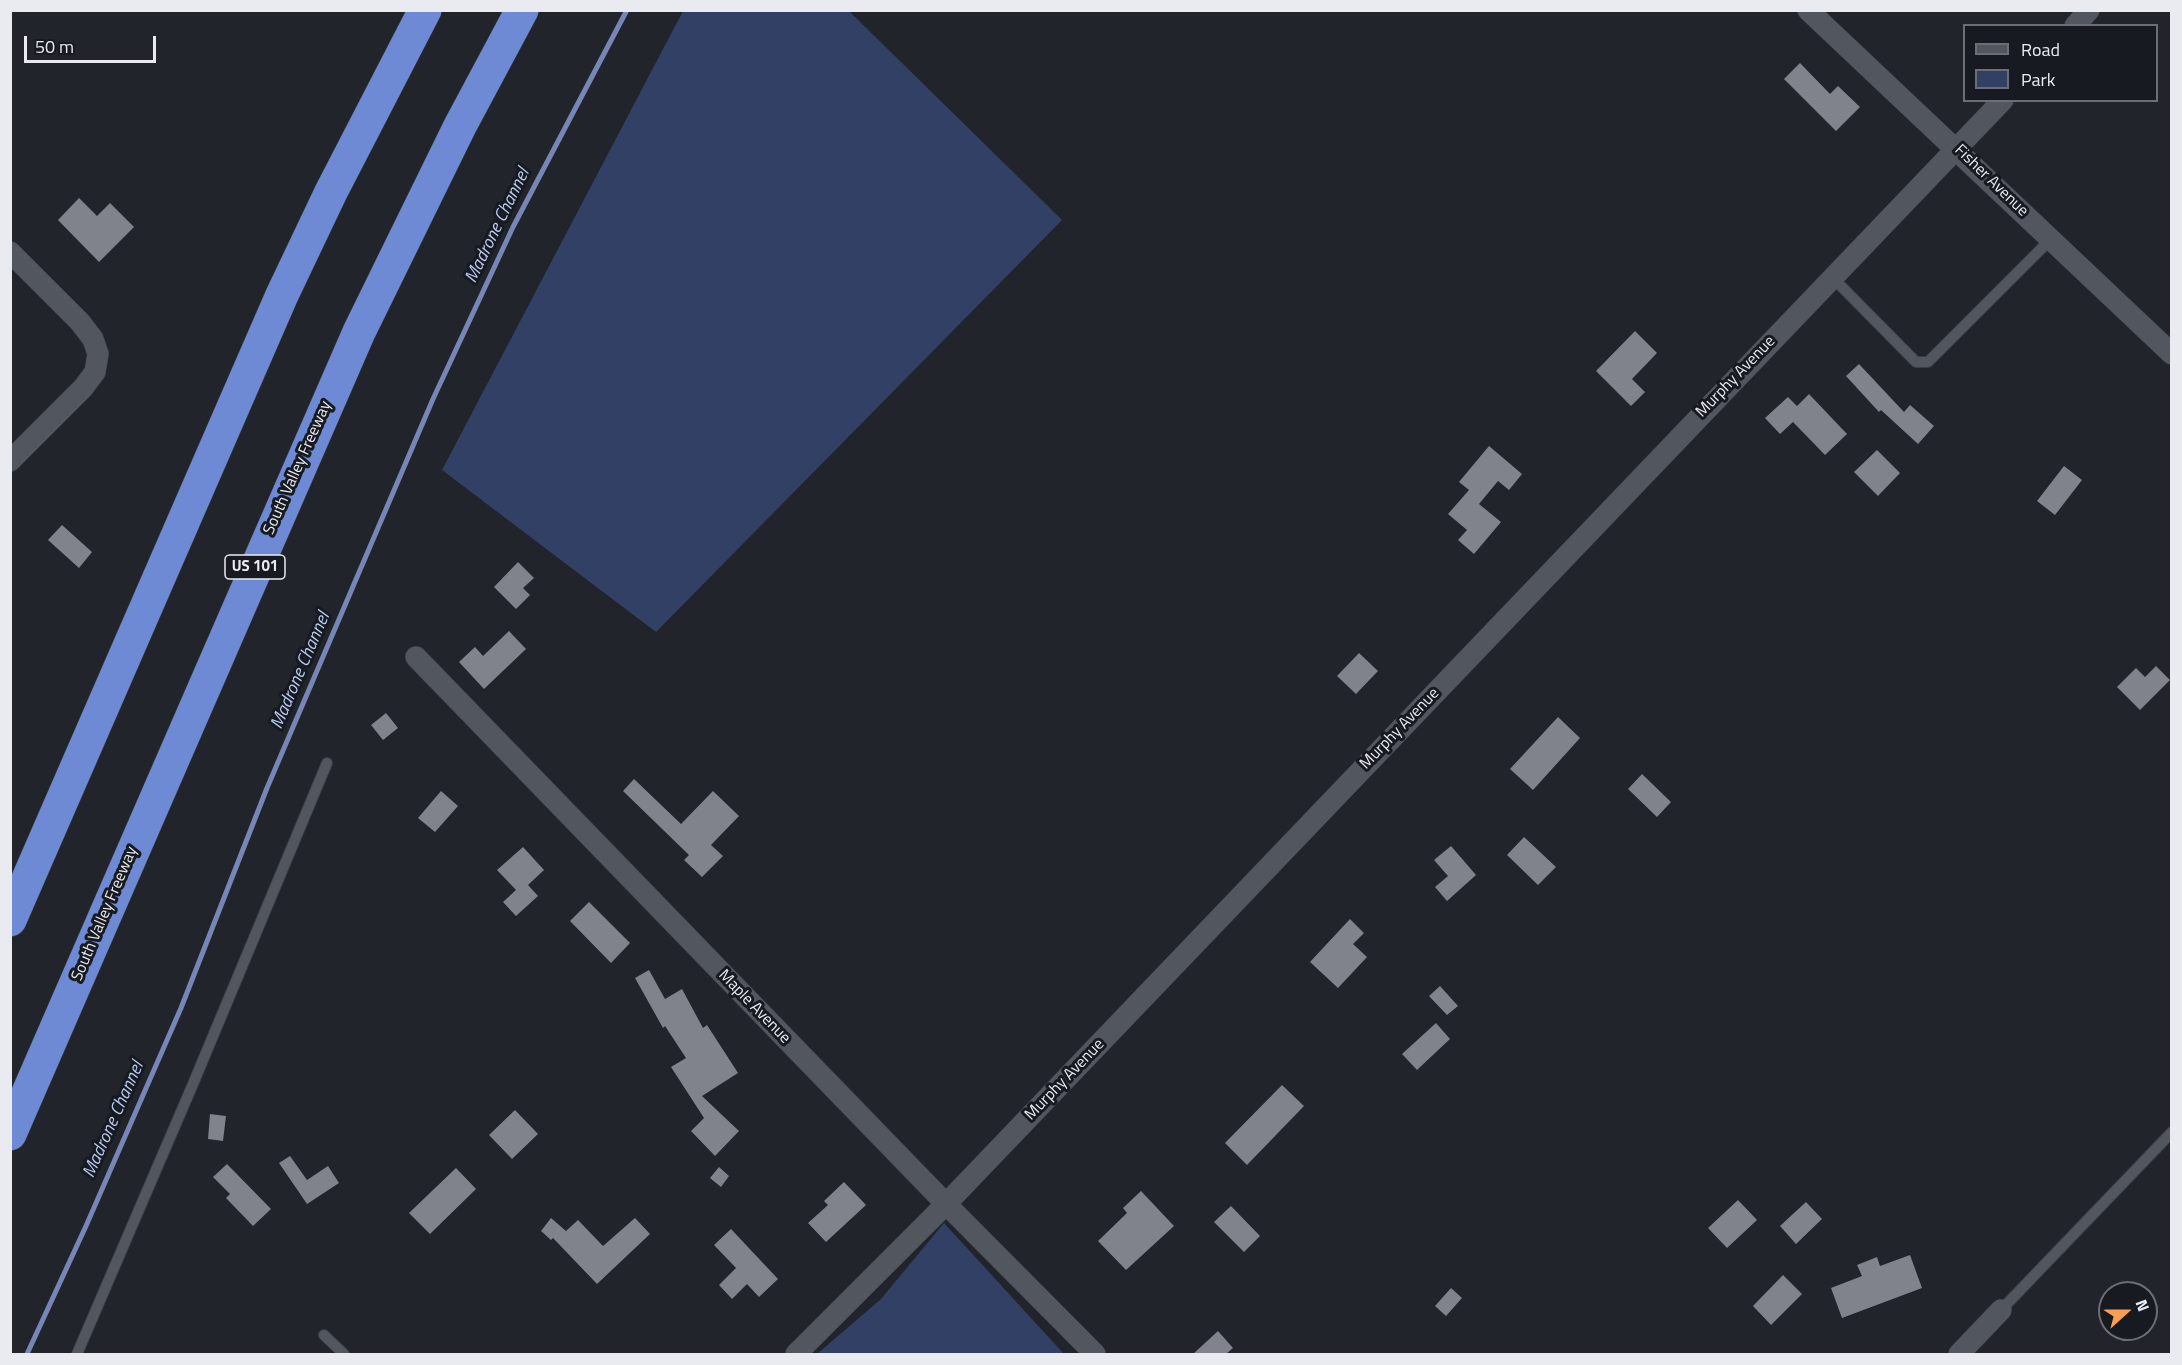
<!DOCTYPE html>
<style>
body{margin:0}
#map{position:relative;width:2182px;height:1365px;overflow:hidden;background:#21242b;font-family:"Titillium Web",sans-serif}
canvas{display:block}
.frame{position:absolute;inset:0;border:12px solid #e9ebf0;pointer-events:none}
.legend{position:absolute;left:1963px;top:24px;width:195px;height:78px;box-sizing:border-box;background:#171a21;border:2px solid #6b6e74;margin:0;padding:8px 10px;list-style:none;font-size:18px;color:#e9ebf0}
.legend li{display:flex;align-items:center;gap:12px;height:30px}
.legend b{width:30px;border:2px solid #6b6e74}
.north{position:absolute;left:2098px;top:1281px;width:60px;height:60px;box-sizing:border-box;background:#171a21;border:2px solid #6b6e74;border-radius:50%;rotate:69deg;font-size:16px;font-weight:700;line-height:24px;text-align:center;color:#e9ebf0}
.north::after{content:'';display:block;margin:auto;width:21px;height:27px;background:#fb9e51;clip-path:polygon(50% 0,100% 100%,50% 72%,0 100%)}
.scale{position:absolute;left:24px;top:36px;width:132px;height:27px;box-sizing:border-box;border:3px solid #e9ebf0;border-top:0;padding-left:8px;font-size:18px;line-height:21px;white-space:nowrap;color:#e9ebf0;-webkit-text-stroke:4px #171a21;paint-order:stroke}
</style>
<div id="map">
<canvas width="2182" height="1365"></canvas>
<div class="frame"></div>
<ul class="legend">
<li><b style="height:8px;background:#52565e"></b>Road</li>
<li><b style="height:16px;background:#324065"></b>Park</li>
</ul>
<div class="north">N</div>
<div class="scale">50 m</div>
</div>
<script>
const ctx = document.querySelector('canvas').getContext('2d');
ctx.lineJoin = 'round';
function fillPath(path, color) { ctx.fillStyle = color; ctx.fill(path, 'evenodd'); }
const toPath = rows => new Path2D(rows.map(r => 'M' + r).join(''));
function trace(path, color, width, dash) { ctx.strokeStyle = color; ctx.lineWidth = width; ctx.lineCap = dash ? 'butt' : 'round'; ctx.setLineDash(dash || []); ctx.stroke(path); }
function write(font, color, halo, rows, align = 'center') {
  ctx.font = font + ' "Titillium Web",sans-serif'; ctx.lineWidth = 6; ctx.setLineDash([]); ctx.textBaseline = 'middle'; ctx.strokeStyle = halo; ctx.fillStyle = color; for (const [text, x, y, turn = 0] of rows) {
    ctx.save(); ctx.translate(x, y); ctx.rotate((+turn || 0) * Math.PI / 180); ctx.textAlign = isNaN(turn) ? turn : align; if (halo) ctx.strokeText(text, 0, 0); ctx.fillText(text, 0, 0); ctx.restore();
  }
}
fillPath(toPath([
 [683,11,849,11,1062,220,656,632,442,470],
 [944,1223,1064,1354,817,1354,881,1299]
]), '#324065');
trace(toPath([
 [27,1354,86,1226,181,1008,267,788,433,399,513,227,627,10]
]), '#7686b7', 5);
fillPath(toPath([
 [1800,63,1830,94,1838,86,1860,107,1836,131,1784,79],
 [79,198,97,216,110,203,134,227,99,262,58,220],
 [1635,331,1657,353,1632,379,1645,392,1631,406,1596,371],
 [1859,364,1904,412,1910,405,1934,426,1918,444,1881,410,1879,412,1846,376],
 [1809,394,1847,434,1825,455,1793,422,1780,434,1765,418,1788,397,1797,406],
 [1489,446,1522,474,1509,490,1498,481,1479,504,1501,522,1474,554,1458,540,1467,530,1448,514,1469,490,1459,482],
 [1877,450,1900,473,1878,496,1854,472],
 [2064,466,2082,480,2055,515,2037,501],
 [62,525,92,552,79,568,48,540],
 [518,562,534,578,523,588,530,595,516,609,494,587],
 [509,631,526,649,484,689,459,662,475,647,483,656],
 [1359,653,1378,671,1356,694,1337,676],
 [2156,666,2170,680,2140,710,2117,687,2136,668,2145,677],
 [386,713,398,728,383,740,371,725],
 [1558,717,1580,738,1533,790,1510,769],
 [1642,774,1671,802,1657,817,1628,789],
 [634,779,681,824,713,791,739,816,711,845,723,856,702,877,684,860,689,855,623,791],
 [441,791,458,806,435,832,418,818],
 [1524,837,1556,867,1538,885,1507,855],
 [1451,846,1476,875,1447,901,1435,887,1448,876,1434,860],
 [523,847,544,870,528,885,538,896,516,916,503,902,516,890,497,870],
 [589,902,630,943,611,963,570,921],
 [1350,919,1364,933,1353,944,1367,957,1338,988,1310,962],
 [649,970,665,999,682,989,703,1028,707,1025,738,1073,702,1096,739,1131,715,1156,691,1131,704,1118,671,1067,686,1058,665,1026,663,1028,635,978],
 [1440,986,1458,1006,1447,1015,1429,996],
 [1436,1023,1450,1039,1417,1070,1402,1054],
 [1282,1085,1304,1106,1247,1165,1225,1143],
 [515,1110,538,1134,512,1159,489,1135],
 [210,1114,226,1116,223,1141,208,1139],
 [290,1156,307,1180,328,1166,339,1183,307,1204,279,1163],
 [227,1164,271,1209,253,1226,226,1198,230,1194,213,1177],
 [719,1167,729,1176,721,1187,710,1178],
 [456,1168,476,1189,430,1234,409,1213],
 [844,1182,866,1205,826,1242,808,1223,828,1205,824,1201],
 [1141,1191,1174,1226,1126,1270,1098,1241,1127,1213,1123,1208],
 [1738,1200,1757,1220,1727,1248,1708,1228],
 [1806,1202,1822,1219,1796,1244,1780,1226],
 [1231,1206,1260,1236,1244,1252,1214,1222],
 [551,1218,566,1231,578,1220,603,1246,635,1218,650,1234,597,1284,553,1238,551,1240,541,1231],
 [731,1229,778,1279,759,1297,747,1284,732,1299,719,1285,736,1268,714,1245],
 [1910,1255,1922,1288,1842,1318,1831,1288,1862,1276,1857,1265,1877,1257,1880,1266],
 [1783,1275,1802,1294,1771,1325,1753,1306],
 [1451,1288,1462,1298,1446,1316,1435,1306],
 [1218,1331,1233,1348,1226,1354,1193,1354]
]), '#80838c');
const lane = toPath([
 [1832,277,1916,362,1928,362,2051,239],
 [2001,1310,2172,1132],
 [324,1335,344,1354],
 [77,1354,193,1084,327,763]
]);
const street = toPath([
 [1808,10,2172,354],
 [2075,26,2089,10],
 [10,252,80,322,93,339,98,354,95,372,83,388,10,461],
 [416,657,946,1204,1095,1354],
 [796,1354,946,1204,2003,100],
 [1959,1354,2001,1310]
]);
const highway = toPath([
 [10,920,282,295,331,192,425,10],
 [10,1134,359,332,460,126,522,10]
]);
trace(lane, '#3b3e44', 12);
trace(street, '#3b3e44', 22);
trace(highway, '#3b3e44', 34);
trace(lane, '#52565e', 10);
trace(street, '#52565e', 21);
trace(highway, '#6f8ad4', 33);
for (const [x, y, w] of [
 [255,567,60]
]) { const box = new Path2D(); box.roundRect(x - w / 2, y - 12, w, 24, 4.5); ctx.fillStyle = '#171a21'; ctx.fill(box); trace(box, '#e9ebf0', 1.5); }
write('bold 15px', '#e9ebf0', null, [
 ["US 101",255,567]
]);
write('16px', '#e9ebf0', '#171a21', [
 ["Fisher Avenue",1991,181,44],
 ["Murphy Avenue",1736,377,-46],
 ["South Valley Freeway",298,468,-66],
 ["Murphy Avenue",1400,729,-46],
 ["South Valley Freeway",105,914,-67],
 ["Maple Avenue",754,1007,46],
 ["Murphy Avenue",1065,1080,-46]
]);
write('italic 18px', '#bacaf0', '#171a21', [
 ["Madrone Channel",498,226,-64],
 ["Madrone Channel",301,671,-67],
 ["Madrone Channel",114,1120,-66]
]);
</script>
